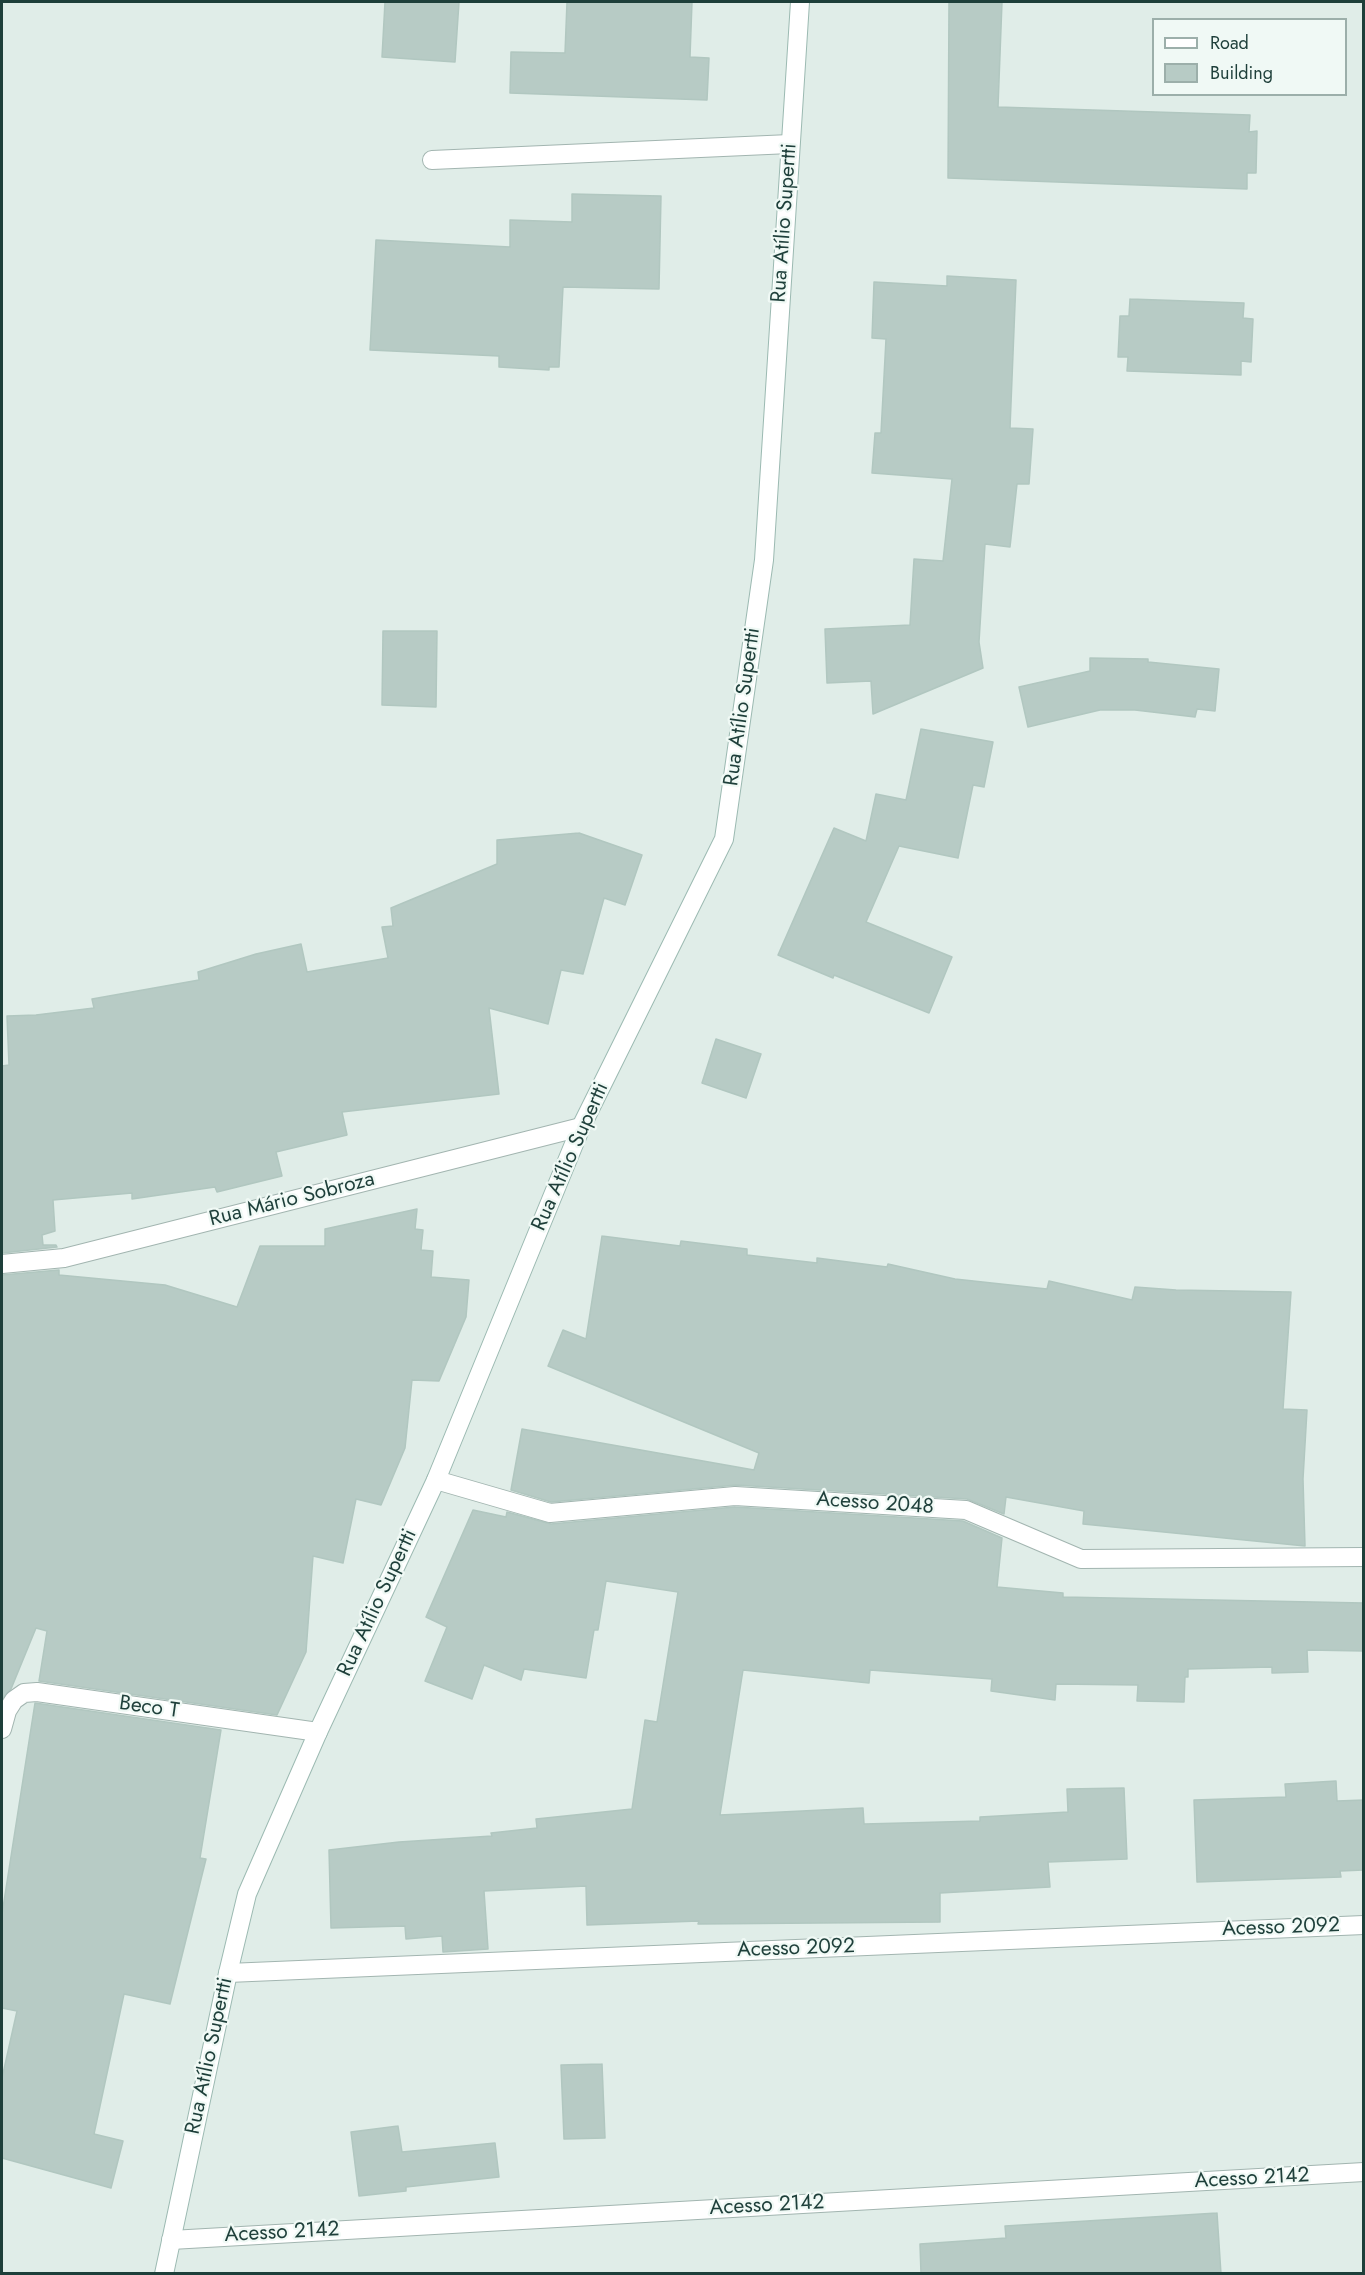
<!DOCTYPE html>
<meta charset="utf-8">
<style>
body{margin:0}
#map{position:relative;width:1365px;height:2275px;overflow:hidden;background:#e0ede8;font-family:Jost,sans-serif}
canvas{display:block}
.frame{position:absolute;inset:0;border:3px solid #1e3f3a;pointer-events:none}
.legend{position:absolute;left:1152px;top:18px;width:195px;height:78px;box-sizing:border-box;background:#f0f9f5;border:2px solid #9cafaa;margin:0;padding:8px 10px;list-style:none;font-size:18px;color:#1e3f3a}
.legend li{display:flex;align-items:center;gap:12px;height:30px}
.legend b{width:30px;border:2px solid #9cafaa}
</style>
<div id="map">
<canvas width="1365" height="2275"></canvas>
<div class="frame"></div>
<ul class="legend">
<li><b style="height:8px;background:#fff"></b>Road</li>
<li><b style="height:16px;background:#b7cbc5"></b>Building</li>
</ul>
</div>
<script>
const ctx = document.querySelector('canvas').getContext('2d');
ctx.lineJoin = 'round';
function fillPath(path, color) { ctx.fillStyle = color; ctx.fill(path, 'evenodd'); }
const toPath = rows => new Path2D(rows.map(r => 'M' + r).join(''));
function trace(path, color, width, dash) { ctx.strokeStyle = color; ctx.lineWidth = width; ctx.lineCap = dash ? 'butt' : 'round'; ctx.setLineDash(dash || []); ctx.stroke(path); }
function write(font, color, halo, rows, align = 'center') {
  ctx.font = font + ' Jost,sans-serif'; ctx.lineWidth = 4.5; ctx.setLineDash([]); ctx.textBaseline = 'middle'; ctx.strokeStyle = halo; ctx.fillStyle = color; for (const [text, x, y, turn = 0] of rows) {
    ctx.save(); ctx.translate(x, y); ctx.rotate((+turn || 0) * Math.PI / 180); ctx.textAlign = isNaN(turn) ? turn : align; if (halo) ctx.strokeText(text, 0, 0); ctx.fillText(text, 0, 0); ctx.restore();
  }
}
const building = toPath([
 [385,2,459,2,455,62,382,57,385,2],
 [567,2,692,2,690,57,709,58,707,100,510,93,511,52,565,53,567,2],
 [949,2,1002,2,998,107,1250,115,1249,132,1257,131,1256,173,1247,173,1247,189,948,178,949,2],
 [572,194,661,196,659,289,563,287,559,367,549,367,549,370,499,367,499,356,370,350,376,240,510,247,510,220,572,222,572,194],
 [947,276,1016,280,1010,428,1033,429,1029,484,1017,484,1010,547,985,544,979,642,983,668,873,714,871,681,827,683,825,629,910,625,914,559,943,561,952,479,872,473,875,433,881,433,886,339,872,338,874,282,947,286,947,276],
 [1130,299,1244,303,1243,318,1253,319,1251,362,1241,361,1241,375,1127,371,1128,357,1118,357,1120,316,1129,316,1130,299],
 [383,631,437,631,436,707,382,705,383,631],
 [1090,658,1148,659,1148,662,1219,669,1215,711,1197,709,1195,717,1135,710,1100,710,1028,727,1019,687,1090,671,1090,658],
 [921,729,993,742,984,787,973,785,958,858,899,846,866,922,952,957,929,1013,834,975,833,978,778,955,834,828,866,841,876,794,906,800,921,729],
 [579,833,642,855,625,905,604,898,583,974,561,970,548,1024,489,1008,499,1094,342,1112,347,1135,276,1152,282,1176,217,1192,215,1187,132,1199,132,1193,53,1200,55,1231,42,1235,43,1245,56,1245,57,1247,2,1253,2,1066,9,1065,7,1016,36,1015,94,1008,92,999,199,980,198,972,256,954,301,944,307,972,388,958,382,927,393,926,391,908,497,864,497,840,579,833],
 [716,1039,761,1054,746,1098,702,1083,716,1039],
 [417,1209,415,1229,423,1230,421,1250,433,1251,431,1277,469,1280,466,1317,439,1381,412,1380,405,1448,381,1505,356,1499,343,1563,313,1556,306,1652,277,1715,39,1681,47,1631,36,1628,11,1689,2,1699,2,1275,59,1270,59,1275,165,1285,237,1307,260,1246,325,1246,325,1229,417,1209],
 [602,1236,680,1246,681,1241,747,1249,747,1255,817,1263,817,1258,887,1267,888,1264,955,1279,1047,1289,1049,1281,1132,1300,1135,1287,1176,1290,1291,1292,1283,1409,1307,1410,1303,1479,1305,1546,1083,1524,1084,1511,1006,1497,1004,1514,967,1499,736,1485,551,1502,511,1490,522,1429,754,1470,759,1453,548,1366,563,1330,586,1339,602,1236],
 [735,1507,963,1521,1002,1538,997,1587,1063,1593,1063,1597,1364,1603,1364,1651,1307,1650,1308,1672,1272,1673,1272,1667,1188,1669,1188,1677,1185,1677,1184,1702,1137,1701,1138,1685,1056,1684,1055,1700,991,1691,992,1679,870,1670,869,1683,743,1670,720,1815,863,1808,864,1824,980,1821,980,1817,1068,1812,1067,1789,1124,1788,1127,1859,1048,1862,1050,1887,940,1893,940,1922,698,1924,699,1921,587,1925,586,1886,484,1891,488,1949,443,1952,442,1936,406,1939,405,1926,331,1928,329,1850,399,1842,492,1836,491,1833,537,1828,536,1819,632,1809,645,1720,657,1722,678,1592,606,1581,598,1630,594,1630,586,1678,524,1669,521,1680,484,1665,472,1699,425,1681,447,1627,426,1617,473,1510,506,1517,507,1512,551,1524,735,1507],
 [35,1703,221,1730,200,1858,206,1859,170,2004,124,1994,94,2134,123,2141,111,2188,2,2158,2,2078,17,2011,2,2008,2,1914,35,1703],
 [1336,1781,1337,1801,1364,1800,1364,1870,1340,1871,1341,1877,1197,1882,1194,1800,1286,1797,1285,1784,1336,1781],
 [602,2064,605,2138,564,2139,561,2065,602,2064],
 [398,2126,402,2152,495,2143,499,2177,406,2187,406,2191,359,2196,351,2132,398,2126],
 [1217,2213,1221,2274,921,2274,920,2244,1006,2238,1005,2226,1217,2213]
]);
fillPath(building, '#b7cbc5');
trace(building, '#b1c7c0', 1.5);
const lane = toPath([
 [432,160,790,144],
 [2,1729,7,1711,14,1700,24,1693,37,1692,318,1732]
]);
const street = toPath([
 [2,1264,64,1258,581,1127],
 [436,1480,550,1513,735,1496,966,1510,1081,1559,1364,1557],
 [228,1973,1364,1925],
 [171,2240,1364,2172]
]);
const secondary = toPath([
 [164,2274,228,1973,247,1894,318,1732,436,1480,581,1127,724,839,764,560,800,2]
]);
trace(lane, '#a2b5b0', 20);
trace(street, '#a2b5b0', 20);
trace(secondary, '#9cbab2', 20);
trace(lane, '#fff', 18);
trace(street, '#fff', 18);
trace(secondary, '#fff', 18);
write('21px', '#1e3f3a', '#f0f9f5', [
 ["Rua Atílio Supertti",785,223,-86],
 ["Rua Atílio Supertti",743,707,-82],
 ["Rua Atílio Supertti",571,1157,-66],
 ["Rua Mário Sobroza",292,1200,-14],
 ["Acesso 2048",875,1504,4],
 ["Rua Atílio Supertti",378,1603,-65],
 ["Beco T",149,1708,8],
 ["Acesso 2092",1281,1928,-2],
 ["Acesso 2092",796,1949,-2],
 ["Rua Atílio Supertti",210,2056,-78],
 ["Acesso 2142",1252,2179,-3],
 ["Acesso 2142",767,2206,-3],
 ["Acesso 2142",282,2233,-3]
]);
</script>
